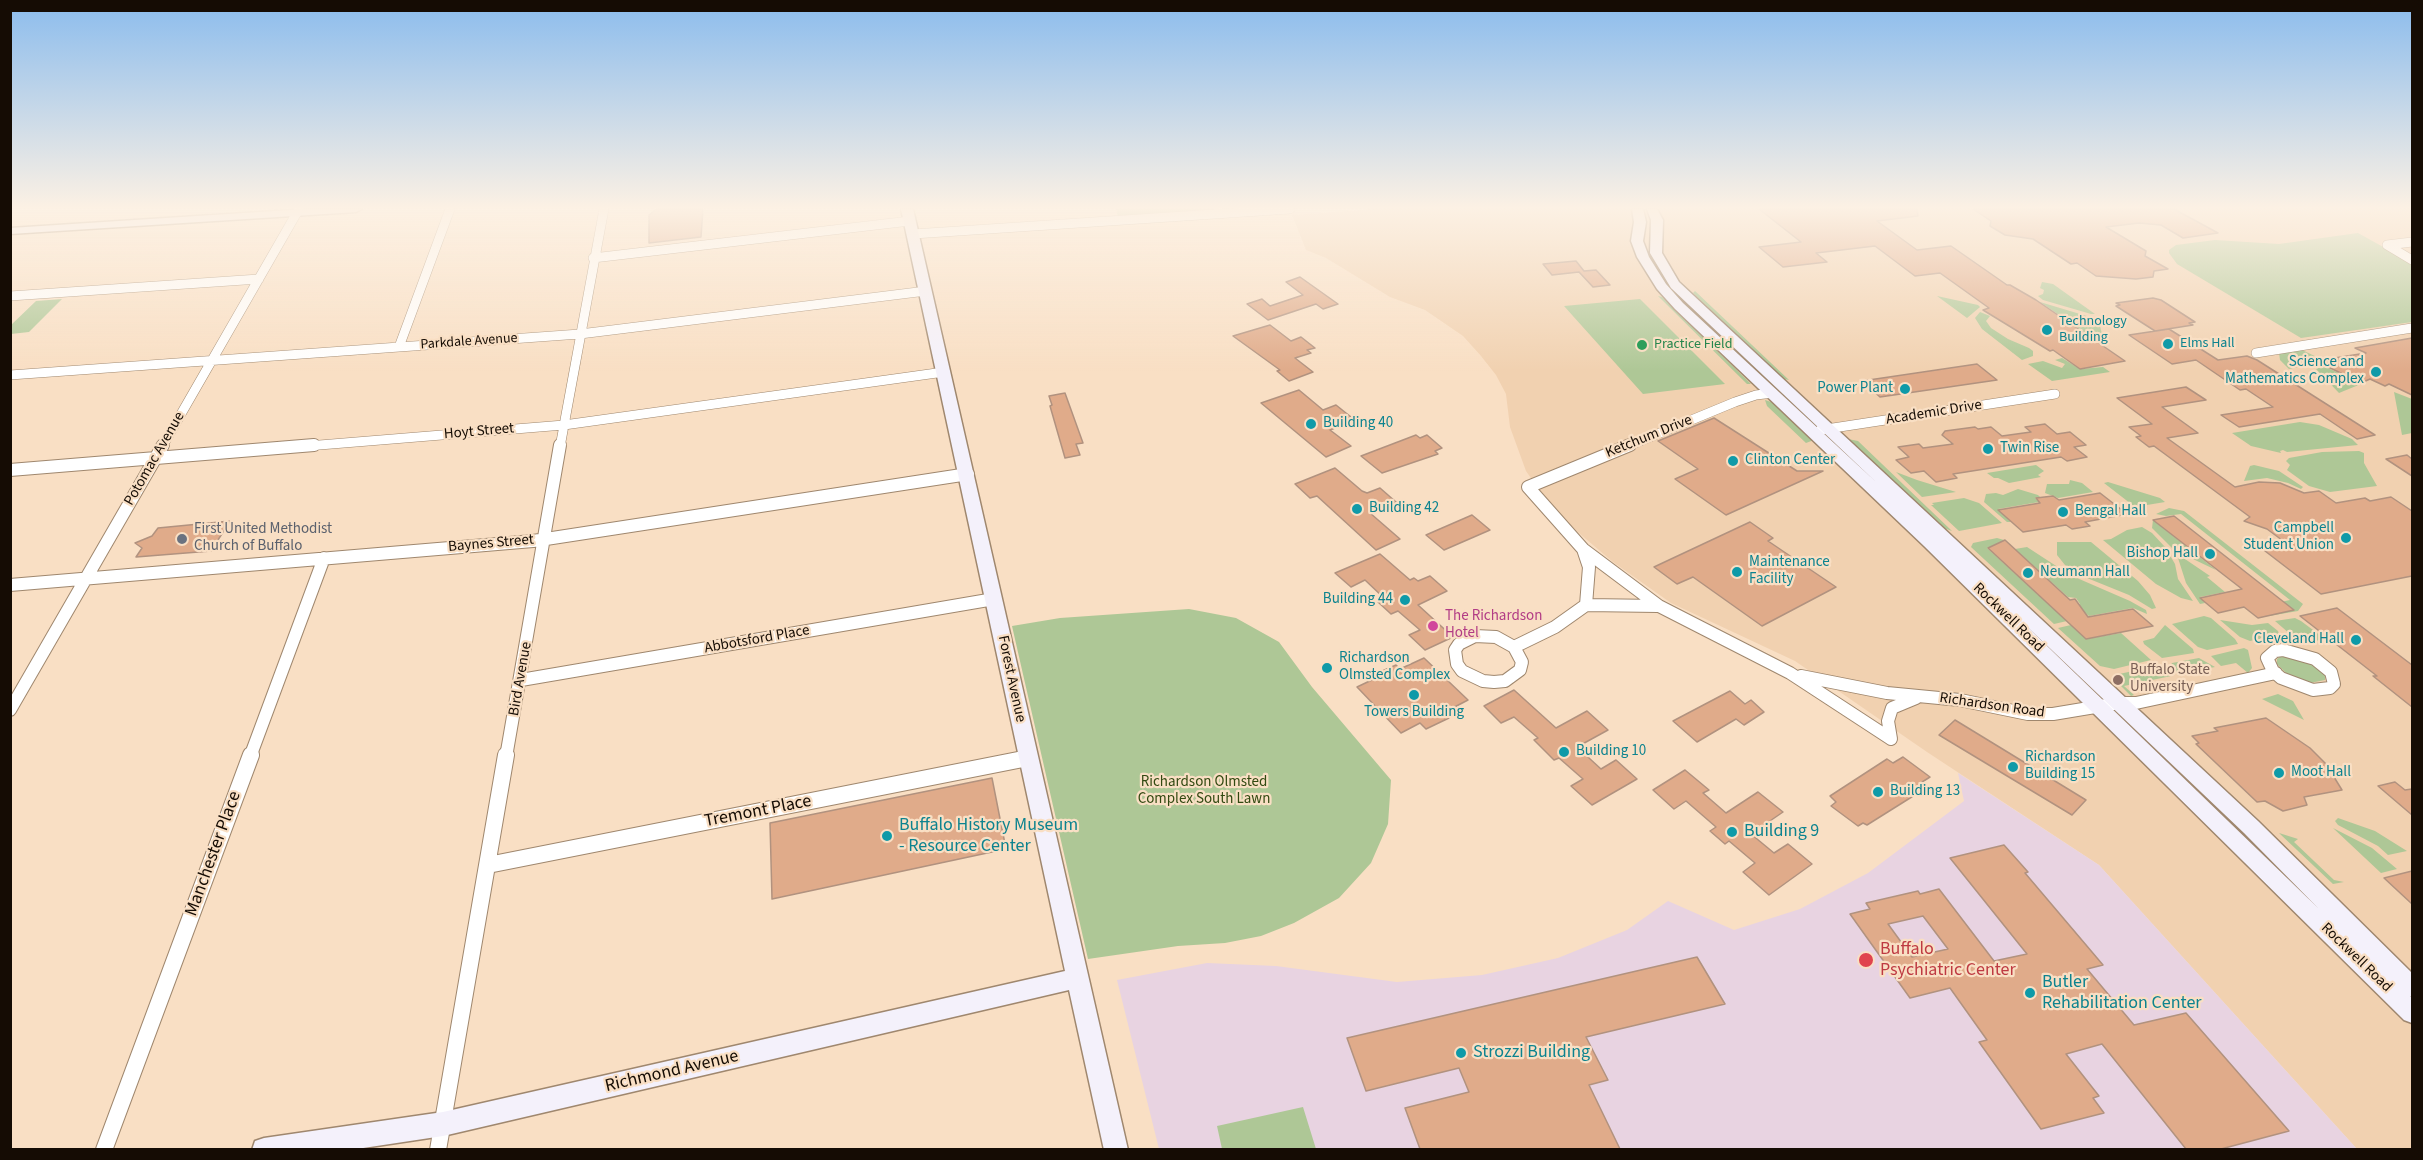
<!DOCTYPE html>
<style>
body{margin:0}
#map{position:relative;width:2423px;height:1160px;overflow:hidden;background:#f9dfc4;font-family:"Source Sans 3",sans-serif}
canvas{display:block}
.frame{position:absolute;inset:0;border:12px solid #150c04;pointer-events:none}
</style>
<div id="map">
<canvas width="2423" height="1160"></canvas>
<div class="frame"></div>
</div>
<script>
const ctx = document.querySelector('canvas').getContext('2d');
ctx.lineJoin = 'round';
function fillPath(path, color) { ctx.fillStyle = color; ctx.fill(path, 'evenodd'); }
const toPath = rows => new Path2D(rows.map(r => 'M' + r).join(''));
function trace(path, color, width, dash) { ctx.strokeStyle = color; ctx.lineWidth = width; ctx.lineCap = dash ? 'butt' : 'round'; ctx.setLineDash(dash || []); ctx.stroke(path); }
function write(font, color, halo, rows, align = 'center') {
  ctx.font = font + ' "Source Sans 3",sans-serif'; ctx.lineWidth = 4.5; ctx.setLineDash([]); ctx.textBaseline = 'middle'; ctx.strokeStyle = halo; ctx.fillStyle = color; for (const [text, x, y, turn = 0] of rows) {
    ctx.save(); ctx.translate(x, y); ctx.rotate((+turn || 0) * Math.PI / 180); ctx.textAlign = isNaN(turn) ? turn : align; if (halo) ctx.strokeText(text, 0, 0); ctx.fillText(text, 0, 0); ctx.restore();
  }
}
fillPath(toPath([
 [1376,209,2412,209,2412,1149,2357,1149,2099,865,1927,752,1795,661,1671,603,1613,562,1573,528,1540,491,1526,471,1510,427,1506,394,1496,375,1481,356,1463,336,1425,310,1390,297,1326,258,1306,250,1292,215]
]), '#f1d1b0');
fillPath(toPath([
 [1958,773,2099,865,2357,1149,1159,1149,1117,980,1207,963,1276,966,1397,982,1482,975,1558,958,1627,930,1668,901,1734,930,1800,909,1868,873,1964,801]
]), '#e8d3e1');
fillPath(toPath([
 [1116,209,1233,209,1118,217],
 [2358,233,2412,263,2412,322,2301,338,2177,264,2169,253,2169,250,2176,245,2215,240,2279,244],
 [2042,282,2053,284,2095,314,2091,314,2043,300,2038,296,2043,294,2044,290,2040,288],
 [1695,291,1789,380,1784,379,1693,293],
 [1658,296,1662,297,1751,384,1747,384],
 [1937,296,1978,305,1980,307,1967,318],
 [62,299,29,332,11,334,11,325,36,301],
 [1640,299,1725,384,1643,394,1564,306],
 [2040,302,2090,317,2099,322,2105,346],
 [1980,312,1990,316,1986,321,1991,328,2008,339,2029,348,2033,351,2033,356,2022,360,1982,329,1975,318],
 [2298,348,2325,361,2289,369,2280,360,2279,353],
 [2062,358,2080,369,2103,367,2110,372,2052,381,2028,364,2043,361,2062,368,2065,364,2055,360],
 [2324,366,2361,384,2339,393,2316,369],
 [2394,392,2412,399,2412,433,2402,435],
 [1765,400,1774,403,1814,440,1806,443,1767,406],
 [2300,422,2319,425,2352,439,2358,445,2287,452,2283,450,2280,451,2281,453,2251,446,2232,433],
 [1848,439,1858,441,1952,531,1941,527],
 [2359,451,2364,453,2364,463,2377,486,2330,492,2309,486,2287,470,2290,465,2286,461,2289,458,2322,452],
 [2036,465,2044,471,2038,475,2041,477,2009,483,1998,478,1994,478,1987,473],
 [2254,465,2279,471,2303,487,2301,489,2288,483,2267,478,2244,481,2250,466],
 [1896,472,1917,480,1956,492,1922,497],
 [2070,480,2082,483,2093,492,2058,498,2045,493,2047,484,2069,484],
 [2108,482,2160,498,2165,502,2135,507,2104,483],
 [2018,489,2038,495,2040,497,2035,498,2039,502,1998,509,2011,522,2007,522,1984,502,1986,494,1996,493,2003,495],
 [1964,498,1979,503,2002,523,1959,531,1931,505,1934,505,1932,503],
 [2169,508,2184,511,2303,604,2298,611,2269,616,2258,607,2290,600,2181,514,2166,516,2156,514],
 [2153,520,2216,570,2174,550,2152,528],
 [2142,527,2152,533,2165,547,2175,564,2178,579,2193,601,2181,598,2156,584,2103,540,2111,539,2127,530],
 [1997,538,2004,540,2000,543,2002,545,1987,548,2067,621,2054,624,1971,547,1973,543],
 [2057,542,2091,542,2138,581,2150,595,2156,608,2152,609,2129,595,2087,578,2065,565,2057,555],
 [2027,547,2070,575,2130,601,2146,610,2147,614,2133,608,2089,616,2077,606,2080,604,2076,598,2068,597,2015,549],
 [2182,557,2210,576,2207,577,2225,592,2200,597,2205,603,2200,604,2186,583,2178,558],
 [1189,609,1236,618,1279,642,1312,687,1391,780,1388,824,1371,863,1339,898,1294,923,1261,936,1225,943,1178,946,1088,959,1012,626,1060,618],
 [2204,616,2211,618,2235,639,2238,644,2207,650,2198,647,2172,624],
 [2295,618,2301,621,2325,639,2315,641,2290,634,2275,621],
 [2220,620,2252,625,2268,623,2278,631,2279,635,2250,641,2240,637],
 [2071,625,2086,639,2121,633,2151,660,2114,669,2100,666,2058,628],
 [2165,625,2193,649,2194,653,2162,658,2144,644,2143,641,2154,638],
 [2244,648,2248,650,2252,668,2248,673,2236,663,2221,666,2211,656],
 [2281,656,2305,658,2325,673,2325,680,2310,683,2289,676,2277,664,2277,659],
 [2199,658,2215,667,2179,674,2170,666,2172,663],
 [2157,666,2171,676,2124,686,2134,695,2131,696,2114,679,2119,674],
 [2278,694,2293,701,2304,720,2262,699],
 [2338,818,2375,831,2407,851,2388,855,2378,846,2338,825,2335,821],
 [2333,828,2372,848,2397,869,2381,873],
 [2279,833,2298,839,2294,842,2334,880,2344,882,2333,884],
 [1303,1107,1316,1149,1222,1149,1217,1126]
]), '#aec796');
const building = toPath([
 [656,209,703,209,701,237,649,243,649,215,656,209],
 [1759,209,1917,209,1918,216,1877,221,1917,250,1951,246,2007,285,2010,285,2036,300,2125,361,2080,369,2053,350,2050,351,1983,310,1989,308,1940,273,1915,276,1875,246,1816,253,1827,262,1783,267,1759,247,1801,242,1759,209],
 [1973,209,2174,209,2218,233,2183,238,2161,225,2139,223,2106,227,2146,251,2145,256,2168,269,2154,271,2153,277,2136,279,2096,276,2077,263,2071,264,2033,239,2005,235,1990,226,1991,221,1973,209],
 [1576,261,1584,271,1596,270,1610,285,1593,287,1579,272,1552,275,1543,264,1576,261],
 [1300,277,1338,304,1323,309,1316,304,1268,320,1247,304,1262,299,1270,306,1303,295,1286,282,1300,277],
 [2153,298,2161,300,2195,322,2189,323,2193,325,2155,331,2116,306,2120,305,2116,303,2153,298],
 [1270,325,1291,341,1301,337,1315,348,1307,350,1311,353,1295,358,1313,372,1289,381,1277,371,1280,370,1233,336,1270,325],
 [2169,329,2218,360,2247,356,2257,360,2375,435,2357,439,2320,414,2239,427,2221,415,2273,407,2246,389,2240,390,2196,360,2172,364,2129,335,2169,329],
 [2412,338,2412,395,2389,384,2385,386,2370,379,2361,383,2316,361,2366,353,2355,348,2412,338],
 [1977,364,1997,380,1880,397,1862,381,1977,364],
 [2186,387,2206,400,2162,407,2198,433,2167,438,2235,487,2259,482,2280,483,2304,493,2319,491,2336,503,2365,498,2370,501,2391,497,2412,511,2412,576,2321,594,2265,551,2290,546,2267,529,2244,521,2250,517,2154,446,2149,447,2136,437,2141,436,2129,427,2152,424,2117,398,2186,387],
 [1299,390,1323,410,1336,405,1351,417,1344,420,1348,423,1330,430,1351,446,1326,457,1261,403,1299,390],
 [1065,393,1083,443,1076,444,1080,455,1065,458,1050,406,1052,405,1049,396,1065,393],
 [1714,418,1797,471,1823,471,1726,515,1675,479,1698,469,1658,441,1714,418],
 [2045,424,2057,434,2070,432,2086,445,2074,447,2087,457,2067,461,2061,457,1953,474,1957,478,1936,482,1924,471,1911,473,1896,460,1909,457,1898,447,1919,444,1923,448,1953,444,1942,435,1945,431,1975,427,1978,429,1991,427,2002,436,2031,432,2025,427,2045,424],
 [1416,435,1420,438,1427,435,1442,448,1435,451,1438,454,1382,473,1361,456,1416,435],
 [2407,455,2412,459,2412,476,2386,459,2407,455],
 [1335,468,1362,491,1367,493,1380,488,1396,502,1370,513,1400,539,1376,550,1317,496,1310,498,1295,484,1335,468],
 [2100,493,2127,514,2085,522,2090,526,2072,529,2066,525,2023,532,1998,510,2040,503,2036,498,2053,496,2059,500,2100,493],
 [1472,515,1490,530,1444,550,1426,535,1472,515],
 [2174,516,2294,610,2258,618,2244,607,2218,613,2200,598,2242,589,2153,520,2174,516],
 [230,521,211,551,136,557,142,548,135,543,152,536,158,528,230,521],
 [1750,522,1773,538,1768,541,1836,587,1762,626,1693,577,1677,584,1654,567,1750,522],
 [2005,540,2070,600,2075,599,2088,617,2133,609,2153,626,2086,639,1988,548,2005,540],
 [1380,554,1410,580,1414,578,1418,581,1430,576,1447,591,1418,605,1453,637,1425,650,1409,635,1420,630,1398,611,1391,614,1378,602,1385,599,1365,580,1351,587,1335,573,1380,554],
 [2337,608,2412,665,2412,707,2373,676,2377,676,2300,616,2337,608],
 [1424,658,1468,700,1443,713,1449,718,1426,729,1420,723,1401,733,1357,687,1376,678,1373,675,1396,665,1400,669,1424,658],
 [1514,690,1556,728,1587,711,1608,730,1577,747,1601,769,1616,760,1637,779,1592,805,1571,786,1583,779,1559,758,1554,760,1534,740,1538,738,1514,717,1501,723,1484,706,1514,690],
 [1730,691,1745,704,1751,700,1764,712,1744,725,1736,719,1697,742,1673,721,1730,691],
 [2266,718,2310,748,2326,764,2342,790,2304,797,2307,805,2283,811,2265,801,2257,802,2196,744,2199,743,2192,736,2218,731,2214,728,2266,718],
 [1955,720,2086,800,2072,815,1939,735,1955,720],
 [1903,757,1930,777,1919,784,1926,788,1867,825,1863,823,1858,826,1831,806,1836,802,1830,796,1887,759,1893,763,1903,757],
 [1685,770,1709,790,1703,793,1726,813,1758,792,1783,812,1751,834,1774,853,1788,844,1812,864,1769,895,1743,872,1755,863,1729,841,1725,844,1710,831,1716,827,1686,801,1674,809,1653,790,1685,770],
 [992,778,1006,849,772,899,770,823,992,778],
 [2395,782,2405,790,2412,789,2412,815,2378,786,2395,782],
 [2004,845,2028,872,2025,873,2103,965,2087,969,2134,1025,2186,1013,2289,1131,2221,1149,2186,1149,2102,1044,2066,1054,2099,1096,2093,1098,2104,1113,2041,1129,1979,1042,1987,1040,1950,988,1910,998,1850,914,1870,909,1866,903,1918,891,1920,894,1939,889,1994,961,2027,954,1950,858,2004,845],
 [1923,916,1948,949,1912,957,1888,924,1923,916],
 [2412,871,2412,904,2384,878,2412,871],
 [1697,957,1725,1004,1586,1037,1608,1080,1589,1085,1620,1149,1420,1149,1405,1108,1469,1092,1459,1068,1366,1091,1347,1038,1697,957]
]);
fillPath(building, '#e0ab8a');
trace(building, '#b1927f', 1.5);
const streetFar2 = toPath([
 [913,234,1290,209],
 [2412,242,2387,245,2412,260],
 [593,258,910,221],
 [10,296,259,279],
 [399,347,450,209],
 [2256,353,2412,328],
 [10,375,580,334,926,291],
 [1820,430,2055,394],
 [162,447,299,209],
 [295,447,564,425,944,372],
 [560,447,604,209],
 [1626,447,1735,402,1756,395,1773,393]
]);
const streetFar1 = toPath([
 [1630,445,1528,487,1583,549,1659,606,1790,673,1891,739],
 [10,470,314,445],
 [1583,549,1589,567,1586,605],
 [10,585,533,541,968,474],
 [1475,636,1496,637,1514,647,1522,662,1520,670,1505,681,1494,682,1483,681,1462,671,1457,664,1455,650,1459,644,1475,636],
 [1514,647,1555,627,1586,605,1658,606],
 [2283,650,2315,659,2331,672,2334,684,2330,688,2313,690,2281,678,2273,671,2267,658,2275,651,2283,650],
 [1801,676,1887,693,1960,700,2028,714,2053,714,2119,703,2136,703,2276,673],
 [521,680,994,599],
 [10,710,163,445],
 [1891,739,1888,721,1892,708,1916,698],
 [250,757,324,558],
 [506,757,560,445]
]);
const street = toPath([
 [488,865,1028,758],
 [104,1150,251,755],
 [438,1150,506,755]
]);
const secondary = toPath([
 [306,209,362,209,356,212,10,234,10,228,306,209],
 [901,209,913,209,1128,1150,1104,1150,1069,990,443,1136,350,1150,252,1150,255,1141,264,1138,443,1112,1065,971,901,209],
 [1632,209,1643,209,1646,222,1643,241,1649,257,1666,284,1683,303,1876,482,1671,288,1650,253,1651,220,1647,209,1657,209,1663,220,1662,253,1679,282,2258,821,2412,973,2412,997,2410,996,2412,998,2412,1023,2404,1020,1924,546,1675,309,1657,289,1637,257,1631,241,1634,222,1632,209],
 [2016,616,2244,833,2318,908,2016,616]
]);
trace(streetFar2, '#9f876e', 10);
trace(streetFar1, '#9f876e', 14);
trace(street, '#9f876e', 18);
trace(secondary, '#9f876e', 3);
trace(streetFar2, '#fff', 9);
trace(streetFar1, '#fff', 12);
trace(street, '#fff', 16);
fillPath(secondary, '#f4f1fb');
const sky = ctx.createLinearGradient(0, 0, 0, 371);
sky.addColorStop(0, '#8bbced');
sky.addColorStop(0.56, '#fcf1e4');
sky.addColorStop(1, '#fcf1e400');
ctx.fillStyle = sky;
ctx.fillRect(0, 0, 2423, 371);
for (const [x, y, r, color] of [
 [2047,330,6,"#0f9aa8"],
 [2168,344,6,"#0f9aa8"],
 [1642,345,6,"#2e9e5b"],
 [2376,372,6,"#0f9aa8"],
 [1905,389,6,"#0f9aa8"],
 [1311,424,6,"#0f9aa8"],
 [1988,449,6,"#0f9aa8"],
 [1733,461,6,"#0f9aa8"],
 [1357,509,6,"#0f9aa8"],
 [2063,512,6,"#0f9aa8"],
 [2346,538,6,"#0f9aa8"],
 [182,539,6,"#6b7280"],
 [2210,554,6,"#0f9aa8"],
 [1737,572,6,"#0f9aa8"],
 [2028,573,6,"#0f9aa8"],
 [1405,600,6,"#0f9aa8"],
 [1433,626,6,"#d1479c"],
 [2356,640,6,"#0f9aa8"],
 [1327,668,6,"#0f9aa8"],
 [2118,680,6,"#8d6e63"],
 [1414,695,6,"#0f9aa8"],
 [1564,752,6,"#0f9aa8"],
 [2013,767,6,"#0f9aa8"],
 [2279,773,6,"#0f9aa8"],
 [1878,792,6,"#0f9aa8"],
 [1732,832,6,"#0f9aa8"],
 [887,836,6,"#0f9aa8"],
 [1866,960,8,"#e0444e"],
 [2030,993,6,"#0f9aa8"],
 [1461,1053,6,"#0f9aa8"]
]) { const dot = new Path2D(); dot.arc(x, y, r, 0, 2 * Math.PI); ctx.fillStyle = color; ctx.fill(dot); trace(dot, '#f9dfc4', 2); }
write('14px', '#0d838f', '#f9dfc4', [
 ["Technology",2059,322],
 ["Building",2059,338],
 ["Elms Hall",2180,344]
], 'left');
write('14px', '#150c04', '#f9dfc4', [
 ["Parkdale Avenue",469,342,-4]
]);
write('14px', '#27864d', '#f9dfc4', [
 ["Practice Field",1654,345]
], 'left');
write('15px', '#0d838f', '#f9dfc4', [
 ["Science and",2364,363,"right"],
 ["Mathematics Complex",2364,380,"right"],
 ["Power Plant",1893,389,"right"],
 ["Building 40",1323,424],
 ["Twin Rise",2000,449],
 ["Clinton Center",1745,461],
 ["Building 42",1369,509],
 ["Bengal Hall",2075,512],
 ["Campbell",2334,529,"right"],
 ["Student Union",2334,546,"right"],
 ["Bishop Hall",2198,554,"right"],
 ["Maintenance",1749,563],
 ["Facility",1749,580],
 ["Neumann Hall",2040,573],
 ["Building 44",1393,600,"right"],
 ["Cleveland Hall",2344,640,"right"],
 ["Richardson",1339,659],
 ["Olmsted Complex",1339,676],
 ["Towers Building",1414,713,"center"],
 ["Building 10",1576,752],
 ["Richardson",2025,758],
 ["Building 15",2025,775],
 ["Moot Hall",2291,773],
 ["Building 13",1890,792]
], 'left');
write('15px', '#150c04', '#f9dfc4', [
 ["Academic Drive",1934,413,-9],
 ["Hoyt Street",479,432,-5],
 ["Ketchum Drive",1649,437,-22],
 ["Potomac Avenue",155,459,-60],
 ["Baynes Street",491,544,-5],
 ["Rockwell Road",2008,618,44],
 ["Abbotsford Place",757,640,-10],
 ["Bird Avenue",521,679,-80],
 ["Forest Avenue",1011,679,78],
 ["Richardson Road",1992,706,8],
 ["Rockwell Road",2356,958,44]
]);
write('15px', '#5b616d', '#f9dfc4', [
 ["First United Methodist",194,530],
 ["Church of Buffalo",194,547]
], 'left');
write('15px', '#b23c85', '#f9dfc4', [
 ["The Richardson",1445,617],
 ["Hotel",1445,634]
], 'left');
write('15px', '#785e54', '#f9dfc4', [
 ["Buffalo State",2130,671],
 ["University",2130,688]
], 'left');
write('15px', '#314911', '#f9dfc4', [
 ["Richardson Olmsted",1204,783],
 ["Complex South Lawn",1204,800]
]);
write('18px', '#150c04', '#f9dfc4', [
 ["Tremont Place",758,812,-11],
 ["Manchester Place",214,854,-70],
 ["Richmond Avenue",672,1072,-13]
]);
write('18px', '#0d838f', '#f9dfc4', [
 ["Buffalo History Museum",899,826],
 ["- Resource Center",899,847],
 ["Building 9",1744,832],
 ["Butler",2042,983],
 ["Rehabilitation Center",2042,1004],
 ["Strozzi Building",1473,1053]
], 'left');
write('18px', '#be3a42', '#f9dfc4', [
 ["Buffalo",1880,950],
 ["Psychiatric Center",1880,971]
], 'left');
</script>
